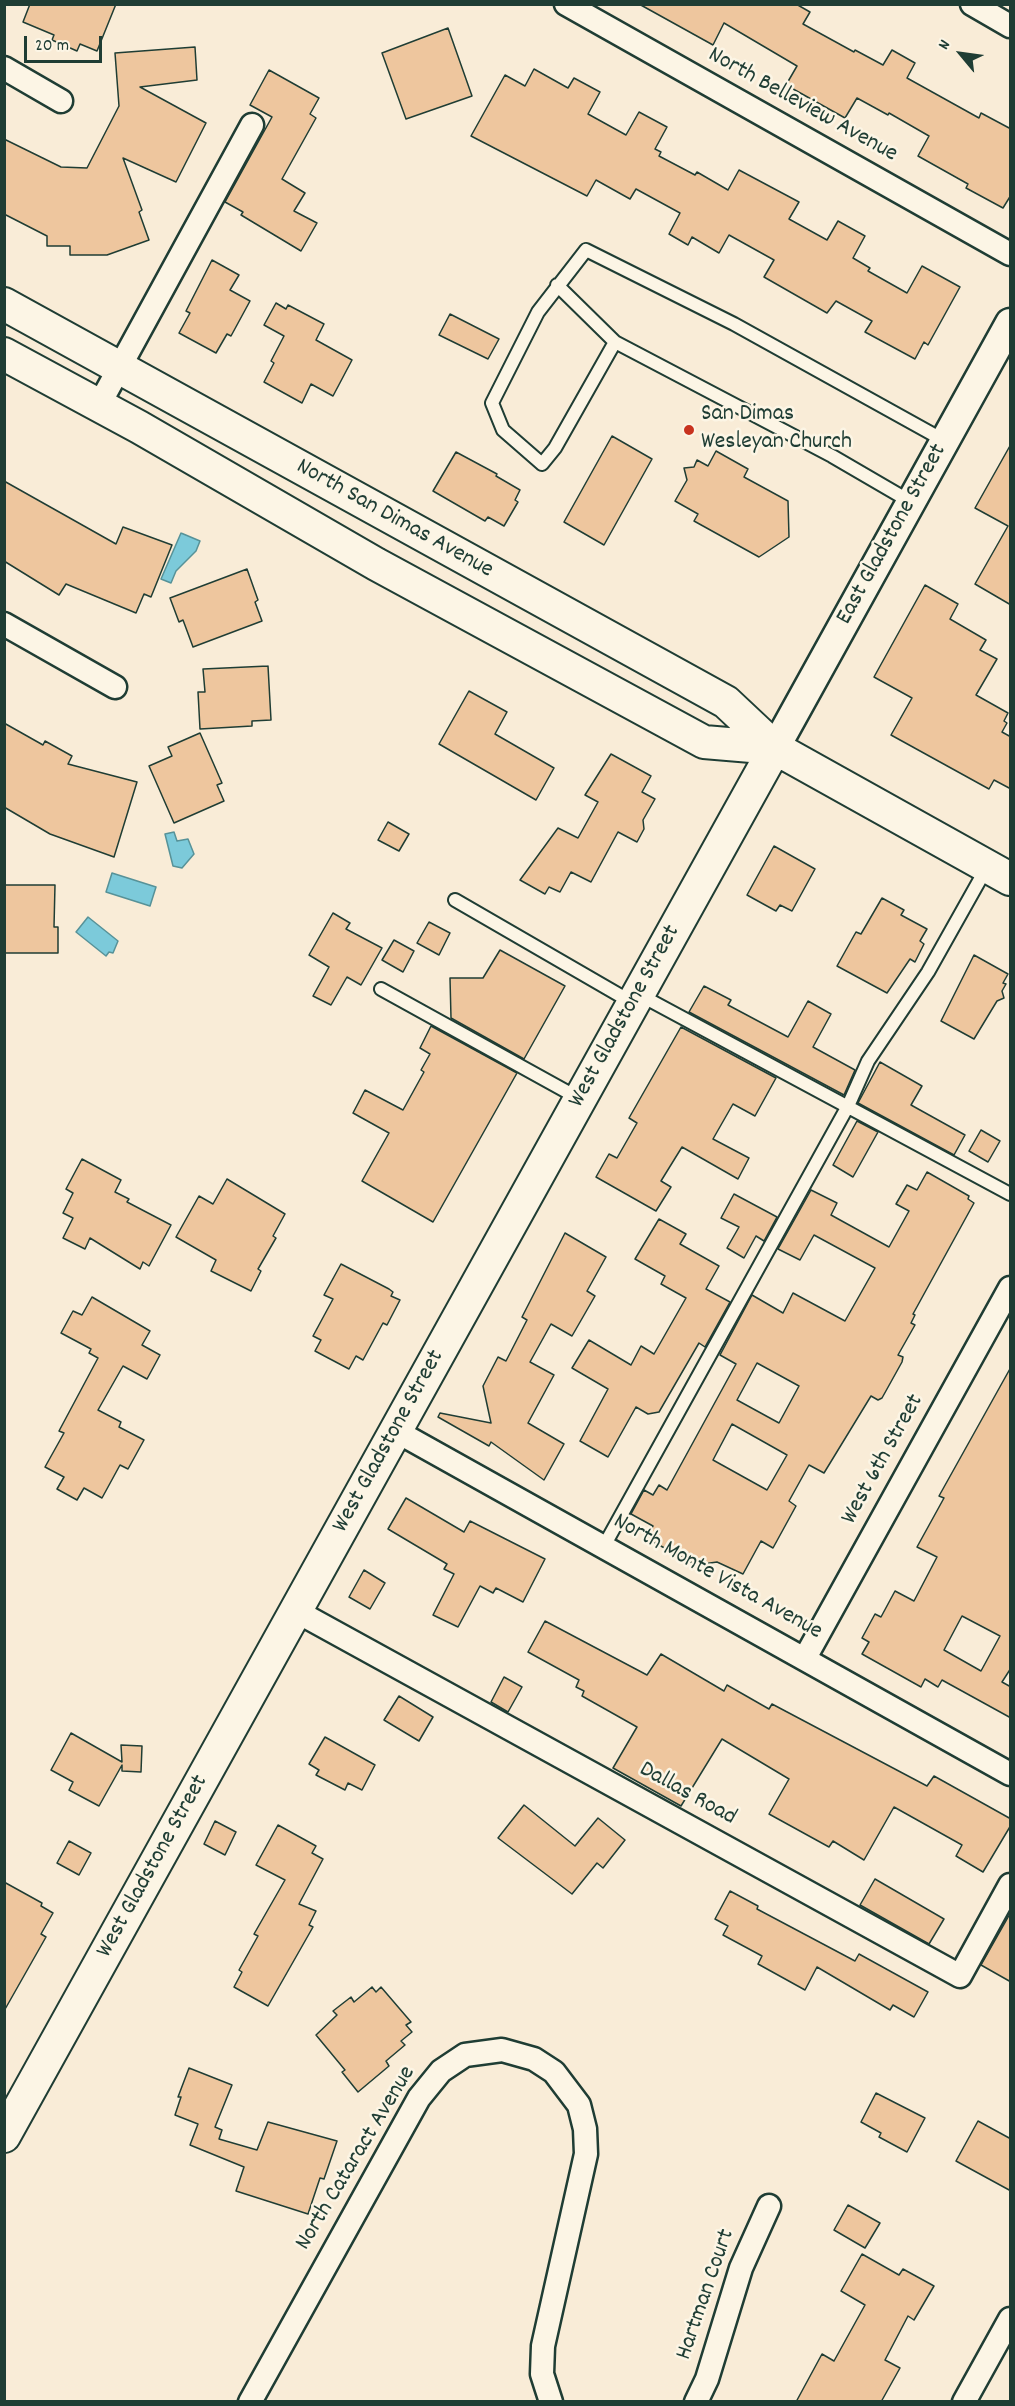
<!DOCTYPE html>
<style>
body{margin:0}
#map{position:relative;width:1015px;height:2406px;overflow:hidden;background:#f9ecd7;font-family:Dekko,sans-serif}
canvas{display:block}
.frame{position:absolute;inset:0;border:6px solid #1f3d34;pointer-events:none}
.north{position:absolute;left:931px;top:24px;width:60px;height:60px;-webkit-text-stroke:4px #fcf5e5;paint-order:stroke;rotate:299deg;font-size:16px;font-weight:700;line-height:24px;text-align:center;color:#1f3d34}
.north::after{content:'';display:block;margin:auto;width:21px;height:27px;background:#1f3d34;clip-path:polygon(50% 0,100% 100%,50% 72%,0 100%)}
.scale{position:absolute;left:24px;top:36px;width:78px;height:27px;box-sizing:border-box;border:3px solid #1f3d34;border-top:0;padding-left:8px;font-size:18px;line-height:21px;white-space:nowrap;color:#1f3d34;-webkit-text-stroke:4px #fcf5e5;paint-order:stroke}
</style>
<div id="map">
<canvas width="1015" height="2406"></canvas>
<div class="frame"></div>
<div class="north">N</div>
<div class="scale">20 m</div>
</div>
<script>
const ctx = document.querySelector('canvas').getContext('2d');
ctx.lineJoin = 'round';
function fillPath(path, color) { ctx.fillStyle = color; ctx.fill(path, 'evenodd'); }
const toPath = rows => new Path2D(rows.map(r => 'M' + r).join(''));
function trace(path, color, width, dash) { ctx.strokeStyle = color; ctx.lineWidth = width; ctx.lineCap = dash ? 'butt' : 'round'; ctx.setLineDash(dash || []); ctx.stroke(path); }
function write(font, color, halo, rows, align = 'center') {
  ctx.font = font + ' Dekko,sans-serif'; ctx.lineWidth = 5; ctx.setLineDash([]); ctx.textBaseline = 'middle'; ctx.strokeStyle = halo; ctx.fillStyle = color; for (const [text, x, y, turn = 0] of rows) {
    ctx.save(); ctx.translate(x, y); ctx.rotate((+turn || 0) * Math.PI / 180); ctx.textAlign = isNaN(turn) ? turn : align; if (halo) ctx.strokeText(text, 0, 0); ctx.fillText(text, 0, 0); ctx.restore();
  }
}
const water = toPath([
 [181,533,200,541,196,551,176,571,171,583,161,579,181,533],
 [174,832,177,841,188,839,194,854,182,868,173,866,165,834,174,832],
 [112,873,156,887,150,906,106,892,112,873],
 [88,917,118,941,113,953,109,952,106,956,76,932,88,917]
]);
fillPath(water, '#7ccada');
trace(water, '#579298', 1.5);
const building = toPath([
 [30,4,116,4,97,51,80,44,77,51,52,40,54,35,23,22,30,4],
 [639,4,796,4,810,12,803,24,854,52,855,50,883,65,892,50,915,63,907,78,979,118,981,113,1011,129,1011,195,1003,208,966,188,968,184,918,156,929,136,889,113,888,115,857,98,845,118,786,85,797,66,724,23,713,45,639,4],
 [448,28,472,96,406,119,382,53,448,28],
 [195,47,197,80,140,87,206,123,176,182,123,158,142,210,139,212,149,240,107,255,70,255,70,246,47,246,47,236,4,214,4,139,61,167,87,168,119,106,115,53,195,47],
 [534,69,568,88,574,78,600,92,588,114,626,135,639,112,667,127,655,149,661,152,659,156,695,175,697,172,728,190,739,170,799,202,789,219,827,240,838,221,865,236,853,258,870,268,868,271,907,293,922,266,960,287,928,345,924,342,915,359,865,332,872,321,836,301,827,313,764,277,774,260,729,235,719,253,692,237,688,245,669,234,680,213,636,189,630,199,596,180,587,196,471,136,505,75,525,86,534,69],
 [269,70,319,98,310,114,316,118,282,179,305,193,294,211,317,223,301,251,241,215,243,212,225,202,272,117,250,105,269,70],
 [212,260,239,275,230,290,250,301,231,336,227,334,216,353,179,333,190,313,186,311,212,260],
 [276,303,286,309,288,305,324,324,316,340,352,360,333,396,311,384,302,403,264,382,274,363,271,361,284,336,264,325,276,303],
 [450,314,499,339,488,359,439,335,450,314],
 [612,436,652,459,604,545,564,522,612,436],
 [1011,444,1011,605,975,584,1008,526,975,508,1011,444],
 [716,451,748,469,744,477,788,501,789,537,759,557,694,521,698,514,675,501,687,480,684,468,694,467,697,460,708,466,716,451],
 [456,452,497,474,496,476,520,490,515,500,518,502,504,526,488,517,485,521,433,491,456,452],
 [4,481,116,544,123,527,172,545,151,597,144,594,136,613,66,584,59,595,4,561,4,481],
 [247,569,258,600,255,602,262,621,193,647,183,620,179,622,170,598,247,569],
 [925,585,958,604,950,619,986,640,980,650,997,659,976,695,1008,713,1004,721,1007,723,1002,732,1011,737,1011,789,994,780,989,789,891,735,912,698,874,677,925,585],
 [268,666,271,720,252,721,252,726,200,729,198,692,205,692,203,669,268,666],
 [469,691,507,712,495,734,554,768,536,800,439,744,469,691],
 [4,723,43,745,45,741,72,756,68,764,137,782,114,857,50,834,4,807,4,723],
 [200,733,222,783,217,785,224,801,174,823,149,766,172,756,168,747,200,733],
 [611,754,651,776,642,792,655,799,643,820,644,829,637,842,618,832,591,882,571,872,560,892,549,887,545,894,520,880,558,828,578,838,598,802,585,795,611,754],
 [388,822,409,834,399,851,378,840,388,822],
 [774,846,815,869,792,911,780,905,776,911,747,895,774,846],
 [4,885,55,885,54,927,58,927,58,953,4,953,4,885],
 [882,898,904,910,901,915,927,929,920,941,924,944,915,962,910,959,887,993,837,966,856,932,861,934,882,898],
 [333,913,350,923,346,929,382,948,361,985,347,977,331,1005,313,996,329,967,309,955,333,913],
 [429,922,450,933,439,955,417,943,429,922],
 [394,940,414,951,403,972,382,960,394,940],
 [500,950,565,986,524,1059,451,1018,450,978,483,978,500,950],
 [974,955,1008,974,1003,983,1006,984,1002,991,1004,998,997,1001,974,1039,941,1021,974,955],
 [704,986,731,1000,728,1005,788,1037,808,1001,831,1014,813,1047,855,1070,844,1095,689,1012,704,986],
 [431,1026,517,1073,433,1222,362,1181,389,1133,353,1113,365,1090,403,1110,424,1072,421,1070,430,1054,420,1048,431,1026],
 [681,1027,776,1078,755,1116,733,1104,713,1139,749,1158,738,1179,682,1147,661,1181,671,1187,656,1211,596,1177,609,1154,617,1158,637,1123,629,1118,681,1027],
 [880,1062,922,1086,911,1105,965,1135,954,1155,858,1103,880,1062],
 [857,1121,878,1132,853,1177,833,1165,857,1121],
 [981,1130,1000,1141,988,1162,969,1151,981,1130],
 [82,1159,121,1180,115,1192,129,1199,127,1202,171,1225,149,1266,143,1262,140,1269,90,1238,85,1249,63,1238,73,1218,63,1213,73,1193,66,1189,82,1159],
 [927,1172,969,1196,968,1199,974,1203,913,1314,915,1315,911,1323,915,1325,898,1355,903,1357,902,1362,882,1398,878,1400,871,1396,824,1473,809,1465,789,1501,796,1506,773,1548,761,1541,743,1574,717,1562,696,1565,646,1538,653,1526,631,1514,644,1490,653,1495,659,1485,667,1490,736,1364,720,1355,752,1295,783,1313,793,1293,845,1321,875,1268,814,1235,800,1260,778,1249,811,1190,837,1203,831,1215,889,1247,909,1211,896,1204,907,1185,917,1190,927,1172],
 [757,1363,799,1386,779,1423,737,1400,757,1363],
 [732,1424,787,1455,767,1490,713,1460,732,1424],
 [227,1179,285,1214,273,1236,276,1238,258,1269,261,1271,251,1291,211,1271,216,1260,176,1237,199,1196,213,1204,227,1179],
 [734,1194,777,1217,764,1241,756,1236,744,1258,727,1248,739,1227,721,1218,734,1194],
 [659,1219,686,1234,680,1244,719,1266,706,1289,730,1302,705,1347,699,1343,659,1412,648,1414,636,1407,608,1457,580,1441,608,1389,572,1368,589,1340,631,1365,641,1346,654,1354,686,1298,661,1284,665,1276,635,1259,659,1219],
 [565,1233,606,1257,587,1291,595,1296,572,1336,551,1324,530,1362,554,1375,528,1423,564,1444,544,1480,491,1442,489,1446,438,1417,440,1413,491,1423,483,1386,498,1357,506,1361,527,1320,522,1317,565,1233],
 [341,1264,389,1289,393,1292,391,1296,400,1300,387,1325,383,1323,363,1360,356,1356,349,1369,315,1351,321,1340,313,1336,333,1299,324,1295,341,1264],
 [92,1297,150,1331,142,1345,160,1355,147,1379,123,1366,98,1410,121,1422,119,1427,144,1440,128,1469,120,1465,102,1498,84,1488,77,1500,57,1489,64,1477,45,1467,64,1433,59,1431,98,1358,89,1353,91,1349,61,1333,73,1311,82,1315,92,1297],
 [1011,1367,1011,1668,1002,1682,1011,1687,1011,1718,942,1680,938,1687,925,1679,921,1687,862,1654,869,1642,862,1638,875,1614,881,1617,895,1591,914,1601,937,1557,917,1547,944,1498,939,1496,1011,1367],
 [962,1616,1000,1636,981,1671,944,1650,962,1616],
 [406,1498,464,1532,470,1521,545,1559,523,1602,496,1588,493,1593,480,1586,458,1627,433,1615,454,1574,444,1569,447,1564,388,1529,406,1498],
 [364,1570,385,1583,370,1609,349,1597,364,1570],
 [545,1621,647,1675,661,1654,724,1691,727,1685,769,1709,772,1704,927,1786,934,1776,1011,1819,1011,1825,983,1872,956,1856,962,1845,894,1807,864,1860,833,1841,829,1847,769,1814,789,1779,722,1739,681,1806,613,1768,637,1727,582,1696,584,1691,576,1687,579,1680,528,1652,545,1621],
 [504,1677,522,1687,508,1712,491,1702,504,1677],
 [399,1696,433,1717,419,1741,384,1720,399,1696],
 [71,1733,122,1762,121,1745,142,1746,141,1772,122,1771,122,1765,99,1806,69,1790,73,1782,51,1770,71,1733],
 [325,1737,375,1765,362,1790,348,1783,345,1790,316,1775,319,1770,309,1764,325,1737],
 [524,1805,575,1846,598,1818,625,1840,603,1868,597,1863,572,1894,498,1838,524,1805],
 [215,1821,236,1832,225,1855,204,1844,215,1821],
 [278,1825,316,1846,312,1853,323,1859,299,1904,316,1911,309,1925,313,1927,268,2006,234,1987,242,1972,239,1970,258,1936,254,1934,285,1880,256,1865,278,1825],
 [69,1841,91,1853,79,1875,57,1863,69,1841],
 [875,1879,944,1919,929,1944,860,1905,875,1879],
 [4,1882,42,1903,41,1906,53,1913,41,1934,46,1937,4,2011,4,1882],
 [730,1891,758,1906,757,1909,855,1961,859,1954,928,1992,914,2017,893,2005,890,2010,817,1967,805,1990,758,1964,762,1956,723,1935,728,1926,715,1919,730,1891],
 [1011,1912,1011,1982,981,1965,1011,1912],
 [372,1987,376,1992,381,1987,411,2022,406,2025,412,2032,401,2041,405,2045,386,2061,389,2066,358,2092,342,2072,345,2070,316,2035,337,2015,333,2011,351,1997,354,2002,372,1987],
 [189,2068,232,2085,215,2127,222,2130,219,2139,257,2150,268,2122,337,2141,324,2179,320,2178,308,2214,236,2191,244,2167,190,2145,198,2124,175,2115,181,2097,178,2097,189,2068],
 [876,2093,925,2118,907,2152,879,2137,881,2133,861,2122,876,2093],
 [978,2121,1011,2139,1011,2191,956,2161,978,2121],
 [848,2205,880,2223,865,2248,834,2230,848,2205],
 [862,2254,899,2275,903,2269,934,2286,914,2320,908,2316,885,2360,900,2368,881,2402,796,2402,822,2354,834,2361,865,2305,841,2291,862,2254]
]);
fillPath(building, '#eec69e');
trace(building, '#1f3d34', 1.5);
const service = toPath([
 [557,285,615,342],
 [911,502,832,456,615,342,555,448,542,464,503,430,492,403,538,312,586,250,734,324,945,441],
 [455,900,633,1003],
 [381,989,580,1099],
 [640,995,1010,1194],
 [604,1546,848,1106,868,1061,928,972,987,867]
]);
const minor = toPath([
 [566,4,1010,254],
 [972,4,1010,26],
 [4,68,61,101],
 [99,405,252,125],
 [4,624,115,687],
 [396,1431,1010,1774],
 [296,1611,960,1976,1010,1885],
 [805,1658,1010,1288],
 [250,2402,419,2098,441,2071,465,2055,502,2050,534,2059,554,2072,579,2105,585,2129,586,2154,543,2346,542,2374,551,2402],
 [696,2402,707,2379,741,2268,769,2206],
 [964,2402,1010,2319]
]);
const tertiary = toPath([
 [775,748,1010,323]
]);
const secondary = toPath([
 [4,304,726,702,775,748,1010,879],
 [4,354,139,427,376,564,704,742,775,748],
 [4,2136,775,748]
]);
trace(service, '#1f3d34', 16);
trace(minor, '#1f3d34', 27);
trace(tertiary, '#1f3d34', 33);
trace(secondary, '#1f3d34', 36);
trace(service, '#fcf5e5', 12);
trace(minor, '#fcf5e5', 22);
trace(tertiary, '#fcf5e5', 28);
trace(secondary, '#fcf5e5', 32);
for (const [x, y, r, color] of [
 [689,430,6,"#c8321e"]
]) { const dot = new Path2D(); dot.arc(x, y, r, 0, 2 * Math.PI); ctx.fillStyle = color; ctx.fill(dot); trace(dot, '#fcf5e5', 2); }
write('24px', '#1f3d34', '#fcf5e5', [
 ["North Belleview Avenue",802,106,29],
 ["North San Dimas Avenue",394,520,29],
 ["East Gladstone Street",893,535,-61],
 ["West Gladstone Street",626,1017,-61],
 ["West Gladstone Street",390,1442,-61],
 ["West 6th Street",884,1460,-61],
 ["North Monte Vista Avenue",717,1578,29],
 ["Dallas Road",687,1795,29],
 ["West Gladstone Street",154,1867,-61],
 ["North Cataract Avenue",357,2159,-59],
 ["Hartman Court",707,2295,-71]
]);
write('24px', '#1f3d34', '#fcf5e5', [
 ["San Dimas",701,416],
 ["Wesleyan Church",701,444]
], 'left');
</script>
